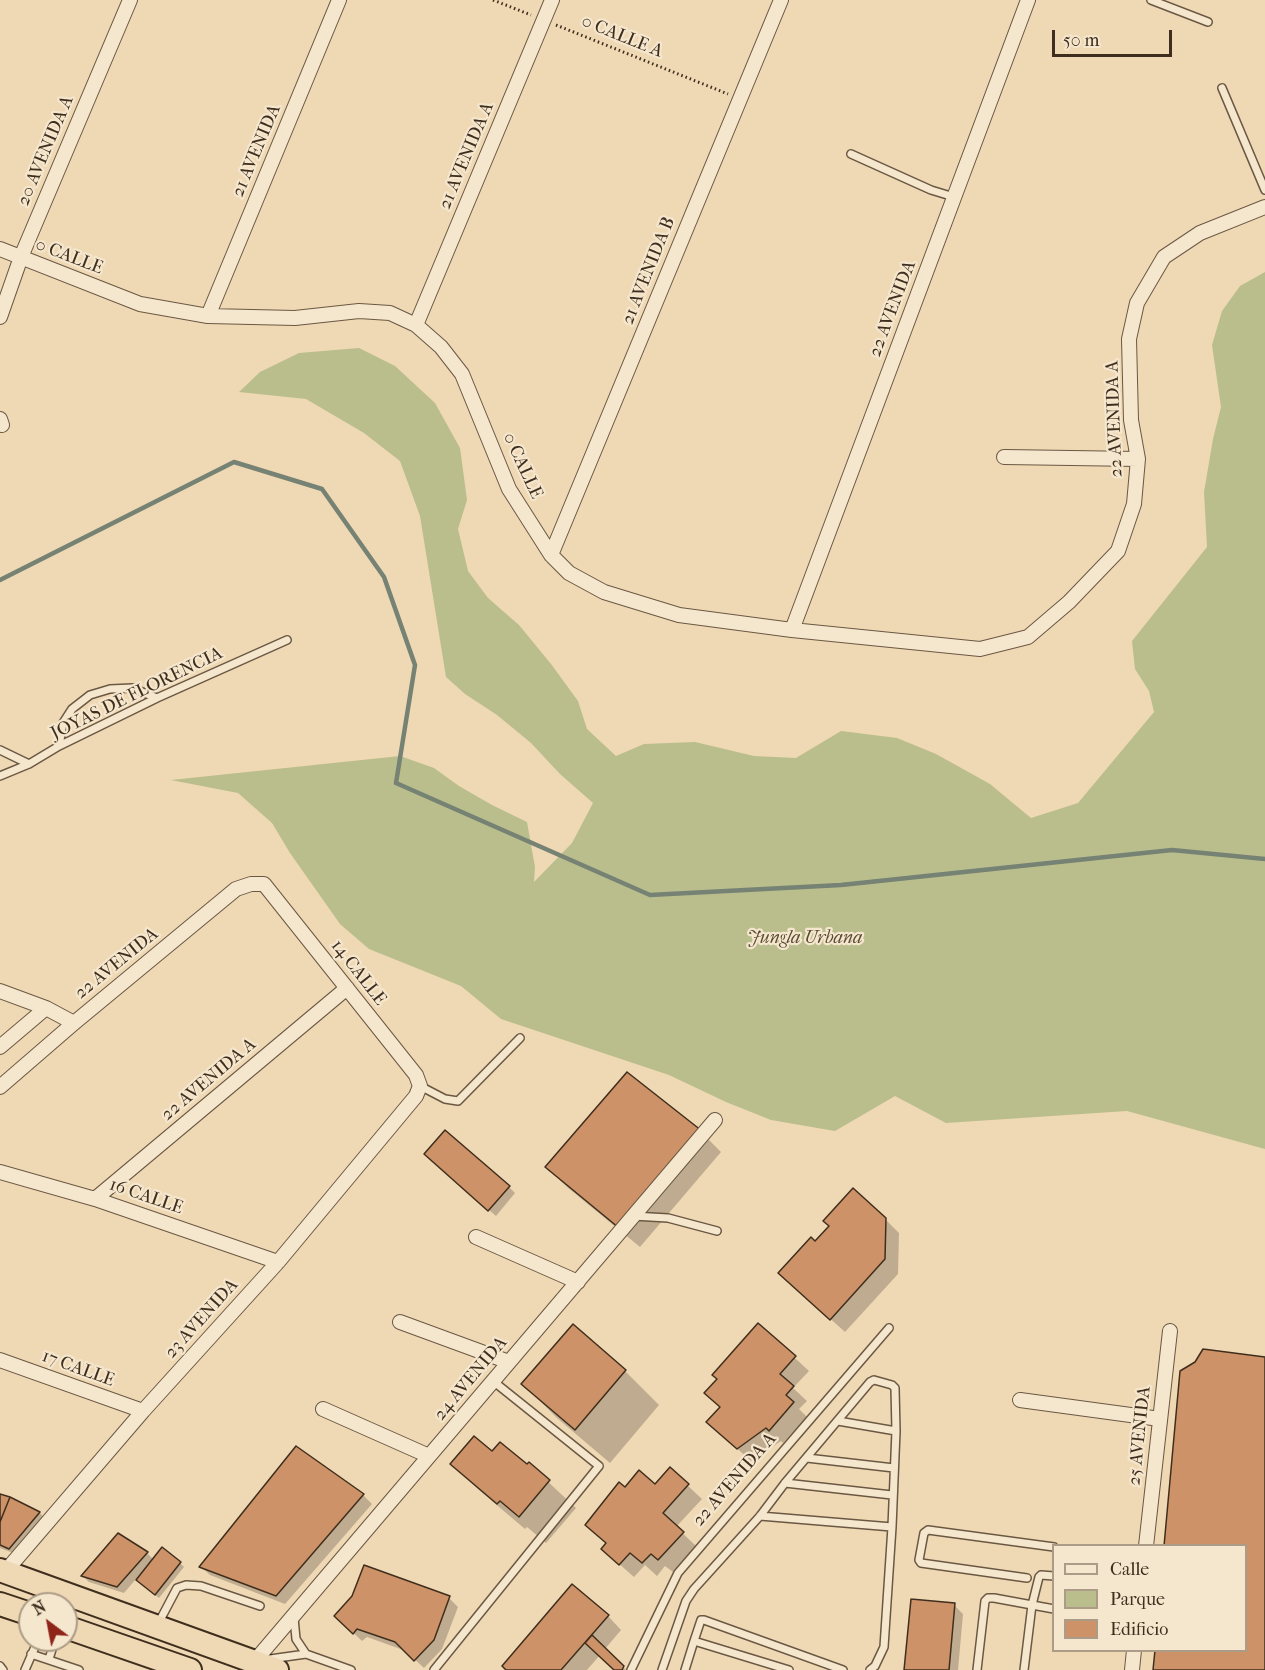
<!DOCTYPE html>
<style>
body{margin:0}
#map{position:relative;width:1265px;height:1670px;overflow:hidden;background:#efd8b4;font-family:"IM FELL French Canon",serif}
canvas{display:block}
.legend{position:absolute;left:1052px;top:1544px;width:195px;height:108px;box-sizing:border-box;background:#f5e6ce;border:2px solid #ac9c87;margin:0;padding:8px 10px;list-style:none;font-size:18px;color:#3f2e1d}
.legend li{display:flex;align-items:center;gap:12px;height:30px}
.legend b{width:30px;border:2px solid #ac9c87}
.north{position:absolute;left:18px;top:1592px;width:60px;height:60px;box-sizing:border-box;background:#f5e6ce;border:2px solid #ac9c87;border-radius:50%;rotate:328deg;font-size:16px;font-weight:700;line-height:24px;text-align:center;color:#3f2e1d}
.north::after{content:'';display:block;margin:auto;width:21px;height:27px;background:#8f2418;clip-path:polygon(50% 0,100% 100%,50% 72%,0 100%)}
.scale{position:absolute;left:1052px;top:30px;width:120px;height:27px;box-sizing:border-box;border:3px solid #3f2e1d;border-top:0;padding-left:8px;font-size:18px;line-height:21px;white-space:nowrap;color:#3f2e1d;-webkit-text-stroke:4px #f5e6ce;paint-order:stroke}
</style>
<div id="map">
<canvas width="1265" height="1670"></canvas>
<ul class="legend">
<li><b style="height:8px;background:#f5e6ce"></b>Calle</li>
<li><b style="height:16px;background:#babe8c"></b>Parque</li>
<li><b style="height:16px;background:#cd9267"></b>Edificio</li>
</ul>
<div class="north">N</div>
<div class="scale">50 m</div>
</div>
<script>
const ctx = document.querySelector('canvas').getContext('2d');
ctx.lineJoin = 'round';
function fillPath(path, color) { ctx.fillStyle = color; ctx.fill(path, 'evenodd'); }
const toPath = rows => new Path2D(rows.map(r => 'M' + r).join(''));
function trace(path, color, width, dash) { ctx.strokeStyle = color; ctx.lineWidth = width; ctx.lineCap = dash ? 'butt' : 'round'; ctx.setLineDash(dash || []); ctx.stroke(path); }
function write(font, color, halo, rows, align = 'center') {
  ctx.font = font + ' "IM FELL French Canon",serif'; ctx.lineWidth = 4.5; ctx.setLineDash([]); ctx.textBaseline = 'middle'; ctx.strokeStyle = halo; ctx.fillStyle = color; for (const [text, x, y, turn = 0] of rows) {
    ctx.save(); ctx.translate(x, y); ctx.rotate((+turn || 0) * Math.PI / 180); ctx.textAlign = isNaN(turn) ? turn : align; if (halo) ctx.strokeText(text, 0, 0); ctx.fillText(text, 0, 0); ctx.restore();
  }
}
fillPath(toPath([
 [1265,272,1265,1149,1127,1111,946,1123,895,1096,835,1131,771,1120,726,1102,669,1075,501,1019,461,986,369,949,340,924,290,853,272,823,238,793,171,780,400,756,434,768,459,786,492,805,527,822,535,867,534,882,572,843,593,803,560,774,531,743,497,715,465,694,446,677,420,516,400,461,364,433,306,399,239,392,260,372,299,353,359,348,395,366,435,403,460,448,467,500,458,529,468,571,488,598,519,625,551,664,578,701,587,729,616,756,644,744,695,742,754,756,796,758,841,731,897,738,936,754,990,784,1031,818,1078,803,1154,712,1149,691,1135,669,1132,641,1207,547,1204,492,1213,439,1221,407,1212,345,1222,311,1240,286]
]), '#babe8c');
fillPath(toPath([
 [701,1132,721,1152,640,1247,567,1187,547,1167],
 [432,1161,509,1187,515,1193,496,1216],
 [885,1219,899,1233,898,1274,845,1332,794,1286,815,1243],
 [759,1325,809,1371,793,1388,807,1401,799,1409,807,1417,783,1443,781,1441,751,1461,722,1435,721,1408,706,1393],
 [573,1326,625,1371,659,1405,610,1463,557,1418,523,1384],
 [1265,1359,1265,1670,1154,1670,1246,1650,1246,1546],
 [296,1448,363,1495,372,1504,285,1604,210,1575,201,1567],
 [493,1453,527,1466,529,1464,576,1508,546,1543,527,1527,525,1529,479,1490,452,1464],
 [670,1469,702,1499,676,1527,696,1546,673,1572,665,1566,657,1576,645,1565,634,1577,617,1562,607,1544,587,1525,625,1489,655,1486],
 [0,1495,40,1513,46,1520,16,1554,0,1548],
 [118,1535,147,1553,154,1560,180,1563,184,1567,159,1598,136,1579,124,1593,89,1582,83,1576],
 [449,1598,458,1607,442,1649,424,1668,406,1651,367,1637,362,1641,345,1625],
 [954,1605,963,1614,958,1670,906,1670],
 [608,1616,621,1630,605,1649,626,1670,615,1670,600,1655,587,1670,507,1670]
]), '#0003');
trace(toPath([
 [0,580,234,462,322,489,384,577,415,665,396,783,650,895,841,885,1172,850,1265,859]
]), '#768273', 4.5);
const building = toPath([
 [627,1072,702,1131,619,1228,545,1167,627,1072],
 [445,1130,510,1186,488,1211,424,1154,445,1130],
 [853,1188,886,1218,885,1259,830,1320,778,1273,811,1237,815,1241,829,1226,823,1221,853,1188],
 [758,1323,796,1356,780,1374,794,1386,786,1395,794,1402,769,1431,766,1428,737,1449,706,1422,720,1407,704,1393,717,1379,712,1375,758,1323],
 [573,1324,626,1370,575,1430,521,1384,573,1324],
 [1203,1349,1265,1357,1265,1670,1153,1670,1155,1650,1246,1650,1246,1546,1164,1546,1180,1371,1195,1362,1203,1349],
 [474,1436,492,1451,500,1442,527,1464,529,1462,550,1480,519,1517,500,1501,497,1504,450,1464,474,1436],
 [296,1446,364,1494,276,1596,199,1567,296,1446],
 [670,1467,689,1484,663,1513,684,1532,658,1560,651,1554,642,1563,630,1553,619,1565,601,1549,606,1543,585,1525,619,1482,625,1487,639,1470,655,1484,670,1467],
 [0,1494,10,1497,0,1522,0,1494],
 [10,1497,40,1512,9,1549,0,1545,0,1522,10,1497],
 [118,1533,148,1552,117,1587,81,1576,118,1533],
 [162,1547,181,1562,155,1595,136,1580,162,1547],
 [364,1565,450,1596,434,1640,414,1661,395,1642,357,1629,353,1634,334,1616,352,1596,364,1565],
 [572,1584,609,1615,561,1670,506,1670,502,1666,572,1584],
 [911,1599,955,1603,949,1670,904,1670,911,1599],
 [592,1635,624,1666,622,1670,614,1670,585,1643,592,1635]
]);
fillPath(building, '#cd9267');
trace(building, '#3f2e1d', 1.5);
const service = toPath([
 [1151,0,1208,22],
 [1222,88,1265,190],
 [851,154,931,190,954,197],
 [59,746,63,723,72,709,90,695,110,689,132,688,157,698],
 [0,750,29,764],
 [0,776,29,764,59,746,157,698,287,640],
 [420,1086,445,1099,458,1101,520,1038],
 [633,1216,668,1218,717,1231],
 [838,1421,896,1431],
 [807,1458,894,1468],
 [785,1483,892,1495],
 [760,1516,892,1527],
 [1054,1576,1041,1575,1039,1577,1032,1605,1054,1609],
 [1027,1578,921,1563,919,1560,924,1533,928,1530,1054,1547],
 [294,1618,296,1639,306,1654],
 [158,1624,177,1588,186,1585,201,1586,260,1606],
 [694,1641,701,1620,704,1620,843,1670],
 [31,1654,79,1670],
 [49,1659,55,1640],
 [270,1659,306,1654,351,1670],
 [0,1666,3,1670],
 [25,1670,38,1640],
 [434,1670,599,1466,493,1381],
 [631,1670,678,1573,889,1328],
 [662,1670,686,1601,694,1589,760,1516,785,1483,870,1382,874,1380,892,1385,895,1388,896,1431,892,1527,884,1647,875,1666,870,1670],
 [685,1670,694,1641,789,1670],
 [977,1670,985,1601,988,1598,994,1598,1032,1605,1024,1670]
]);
const minor = toPath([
 [0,249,140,304,208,316,295,318,359,311,390,313,416,325,441,347,462,374,509,489,551,555,569,573,604,592,679,615,792,630,980,649,1028,637,1069,602,1118,551,1134,504,1138,459,1131,420,1129,339,1137,303,1164,257,1200,233,1265,207],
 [208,316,339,0],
 [0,317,21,257,130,0],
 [416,325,552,0],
 [0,419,2,425],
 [1004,457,1138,459],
 [551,555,781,0],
 [792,630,1028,0],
 [0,991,46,1008,74,1023],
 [0,1047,46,1008],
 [0,1087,74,1023,236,889,251,884,264,884,416,1075,420,1086,416,1096,278,1262,143,1411,5,1572],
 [0,1172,95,1199,278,1262],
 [95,1199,347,988],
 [476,1237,578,1282],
 [400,1322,509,1362],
 [0,1360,143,1411],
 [1020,1400,1160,1419],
 [323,1409,429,1456],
 [1146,1546,1170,1331],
 [254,1662,715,1120],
 [1132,1670,1134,1650]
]);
const trunk = toPath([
 [0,1570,277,1670],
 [0,1604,30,1614],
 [66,1627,190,1670]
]);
trace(service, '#6b5843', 10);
trace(minor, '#6b5843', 16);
trace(trunk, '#3f2e1d', 26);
trace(toPath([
 [493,0,531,15],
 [556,25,728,94]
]), '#3f2e1d', 3, [1.5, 3]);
trace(service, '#f5e6ce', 7);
trace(minor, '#f5e6ce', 14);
trace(trunk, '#efd8b4', 22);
write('18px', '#3f2e1d', '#f5e6ce', [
 ["0 CALLE A",622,37,22],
 ["20 AVENIDA A",46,151,-67],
 ["21 AVENIDA",257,151,-67],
 ["21 AVENIDA A",467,156,-67],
 ["0 CALLE",69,257,21],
 ["21 AVENIDA B",649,271,-68],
 ["22 AVENIDA",893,309,-69],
 ["22 AVENIDA A",1115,419,-92],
 ["0 CALLE",522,466,65],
 ["JOYAS DE FLORENCIA",137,694,-26],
 ["22 AVENIDA",117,964,-39],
 ["14 CALLE",358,973,52],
 ["22 AVENIDA A",209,1080,-40],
 ["16 CALLE",146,1197,19],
 ["23 AVENIDA",202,1319,-48],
 ["17 CALLE",78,1369,20],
 ["24 AVENIDA",471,1379,-50],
 ["25 AVENIDA",1140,1436,-84],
 ["22 AVENIDA A",735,1480,-49]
]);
write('italic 18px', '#584b33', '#f5e6ce', [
 ["Jungla Urbana",805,939]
]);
</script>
